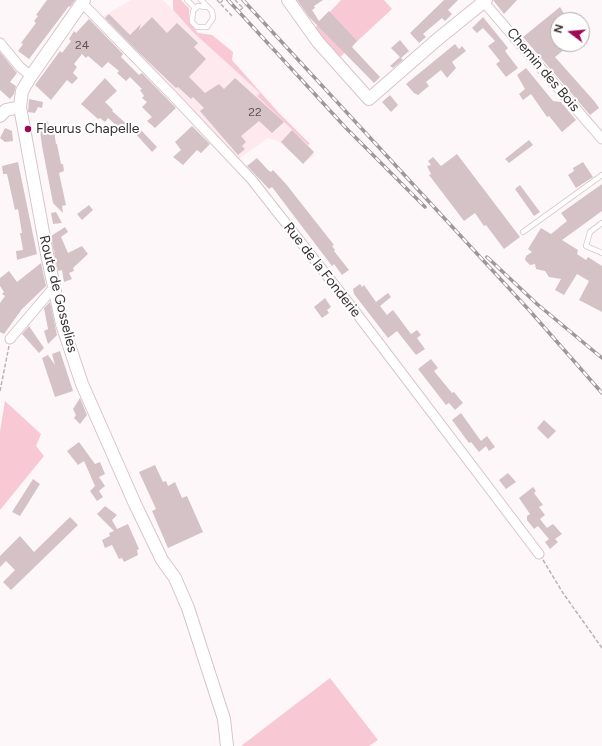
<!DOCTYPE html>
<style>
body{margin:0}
#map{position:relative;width:602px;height:746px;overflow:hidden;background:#fef7f9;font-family:Figtree,sans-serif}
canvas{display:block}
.north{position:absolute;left:550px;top:12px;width:40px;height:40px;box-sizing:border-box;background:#fff;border:1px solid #afacad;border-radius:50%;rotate:286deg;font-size:11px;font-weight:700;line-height:16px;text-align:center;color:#373032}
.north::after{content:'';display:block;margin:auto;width:14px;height:18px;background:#9e0952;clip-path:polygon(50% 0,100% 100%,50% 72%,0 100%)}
</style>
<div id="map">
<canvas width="602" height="746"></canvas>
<div class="north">N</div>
</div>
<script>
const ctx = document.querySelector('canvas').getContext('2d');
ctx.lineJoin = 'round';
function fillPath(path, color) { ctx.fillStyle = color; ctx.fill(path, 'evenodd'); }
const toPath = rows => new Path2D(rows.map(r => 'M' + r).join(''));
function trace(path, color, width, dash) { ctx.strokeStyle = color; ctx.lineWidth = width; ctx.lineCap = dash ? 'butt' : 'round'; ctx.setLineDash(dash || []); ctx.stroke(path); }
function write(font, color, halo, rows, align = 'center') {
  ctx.font = font + ' Figtree,sans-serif'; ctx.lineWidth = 4; ctx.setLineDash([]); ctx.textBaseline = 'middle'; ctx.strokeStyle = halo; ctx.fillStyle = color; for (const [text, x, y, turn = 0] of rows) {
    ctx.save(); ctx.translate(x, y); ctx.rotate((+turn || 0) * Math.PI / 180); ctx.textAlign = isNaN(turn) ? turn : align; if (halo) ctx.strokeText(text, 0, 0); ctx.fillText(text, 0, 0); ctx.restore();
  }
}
fillPath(toPath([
 [131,0,163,0,194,33,260,93,257,96,308,145,315,155,304,163,278,141,268,138,237,160,100,18]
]), '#fee9ee');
fillPath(toPath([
 [173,0,181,0,189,8,189,22,198,33,212,35,233,52,232,60,278,112,310,144,308,145,257,96,260,93,194,33,173,10],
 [341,0,384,0,392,9,338,59,313,30],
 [5,401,41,434,36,446,44,456,0,510,0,431],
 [330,678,378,740,369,746,241,746]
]), '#f8c8d5');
fillPath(toPath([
 [47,0,75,0,70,7,69,6,29,59,18,51,23,44,21,43,36,23,34,21,38,16,36,15],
 [297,0,323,0,314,6,315,8,312,10,319,21,329,11,357,41,352,47,380,77,374,83,309,17],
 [444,0,458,0,448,10,452,14,445,21,442,18,423,34,426,37,419,43,410,33],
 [493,0,517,0,504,14],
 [560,7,568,20,558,20,558,44,571,44,555,57,595,102,599,108,590,115,523,37],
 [109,14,130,35,141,24,139,30,152,17,167,33,177,23,198,43,194,47,206,59,189,77,205,93,219,84,224,89,235,78,284,122,272,133,259,121,241,136,246,142,242,146,245,149,238,155,200,111,204,108,193,97,191,99,178,87,176,88,135,49,105,18],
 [483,17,508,48,505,51,518,68,506,77,496,64,500,61,488,46,495,41,483,28,477,33,472,28],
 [89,19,123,54,121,57,139,75,142,73,176,108,155,128,147,121,152,117,142,107,147,102,142,98,144,96,140,90,142,89,130,77,126,81,117,73,119,71,108,62,102,68,88,56,86,58,82,54,74,64,77,67,73,73,78,78,72,84,67,80,51,100,35,85,60,51,62,53,71,41,69,39,74,31,76,33],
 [400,40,409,51,401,58,403,60,393,68,390,66,400,57,391,48],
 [455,44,459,49,462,46,466,51,452,62,456,68,447,78,441,70,426,82,429,86,418,95,414,93,406,84],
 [0,52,17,73,10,82,16,86,14,94,10,99,0,90],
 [526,68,553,101,561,102,576,120,562,132,549,116,547,117,531,94,523,100,519,94,525,89,517,75],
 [105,78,117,91,105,102,113,110,112,111,129,126,124,132,108,118,105,122,100,118,98,119,81,104],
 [390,95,398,105,391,112,382,102],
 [29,99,43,102,42,108,38,107,35,113,28,112],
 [48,121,49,132,54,131,56,144,57,144,61,164,63,164,64,171,59,173,66,205,62,206,63,213,53,203,42,146,39,123],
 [192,126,210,144,201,153,197,150,183,165,173,157,181,150,175,142],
 [5,128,12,131,13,141,5,142,0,138],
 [139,128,157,147,152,152,134,132],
 [292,130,314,152,303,164,281,142],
 [529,140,533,145,509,163,505,159],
 [457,154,520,237,504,249,486,225,484,226,475,213,464,221,429,175,431,174,427,166,431,165,428,161,433,157,441,166],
 [257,158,268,170,271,172,273,170,286,184,334,245,332,246,335,250,334,251,349,270,342,275,334,264,332,266,272,187,269,189,247,166],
 [18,162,37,254,17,260,16,251,23,250,20,233,22,233,18,209,15,210,7,174,3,174,2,166],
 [583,162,593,177,576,188,568,175,574,171,573,168],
 [602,184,602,211,562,240,578,250,577,254,586,260,588,257,602,266,602,312,579,300,589,281,577,274,564,295,555,290,561,279,549,277,545,271,536,269,535,264,530,265,525,260,526,256,532,252,528,249,541,228,551,234,567,221,561,213],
 [520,185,540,212,534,216,515,189],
 [89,205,93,210,82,220,77,214],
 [56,212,62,223,53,224,51,213],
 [65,227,68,232,61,237,68,253,82,246,88,254,73,268,74,271,69,273,72,279,64,282,62,270,58,271,54,253,56,251,54,252,51,236],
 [41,263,46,286,22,309,4,334,0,332,0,303,5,296,2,294,4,292,0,286,0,278,9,271,17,282],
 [360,284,362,287,364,285,376,302,388,293,391,297,380,306,387,315,393,310,411,334,417,330,421,335,417,338,425,349,416,355,397,331,388,338,354,294,353,289],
 [325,298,331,307,327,310,329,313,322,318,314,307],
 [50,302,57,335,48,344,44,331,48,329,44,308],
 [29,326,44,348,39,353,22,334],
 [60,351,73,391,55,397,42,358,48,355,55,365,52,354],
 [431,359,438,368,434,371,452,393,454,392,463,403,455,410,449,403,446,405,418,369],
 [80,398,87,415,80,424,74,418,76,415,73,409],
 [461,413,481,441,487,436,495,447,489,451,486,446,479,452,471,442,469,443,452,420],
 [544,420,556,431,548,439,537,428],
 [79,442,95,464,100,462,105,474,99,477,105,486,99,491,103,497,97,501,90,491,95,486,84,461,78,465,67,451],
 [155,465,163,482,166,481,168,486,175,482,182,498,187,496,203,532,168,548,152,511,156,509,139,472],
 [508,473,516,482,506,489,499,480],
 [33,479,40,484,20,516,12,512],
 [533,487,536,491,534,493,543,505,539,507,545,515,540,519,547,528,553,524,562,534,555,539,558,542,550,549,545,542,549,539,538,526,534,529,527,520,527,516,530,514,519,498],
 [105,506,117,515,112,520,117,529,128,524,139,549,137,550,138,555,124,562,122,558,119,559,112,545,105,548,102,540,110,536,109,533,114,531,97,514],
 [70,517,78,525,11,590,3,582,15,570,6,561,0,567,0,556,20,536,34,552]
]), '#d4c2c7');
const lane = toPath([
 [187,0,195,8],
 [201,0,212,11,213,18,207,27,197,27,192,22,193,11,198,6,206,7],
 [602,223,590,232,586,246,602,253],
 [523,232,602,175]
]);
const street = toPath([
 [482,0,602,139],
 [83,4,174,97,252,180,354,310,539,554],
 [0,43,20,67,31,76],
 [10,339,54,287]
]);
const secondary = toPath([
 [84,0,31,76,22,91,20,107,47,254,62,324,82,384,135,504,162,560,175,578,188,608,224,719,227,746],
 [288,0,318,42,369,99,439,38,486,0],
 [0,116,6,110,20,107]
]);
trace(lane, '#d7c5ca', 6);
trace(street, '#d7c5ca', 11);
trace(secondary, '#d7c5ca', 14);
trace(toPath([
 [217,0,232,16],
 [235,0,243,8],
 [220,3,223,0],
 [240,10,245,6],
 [0,391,9,346],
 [543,560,563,593,602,648]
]), '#bab3b5', 1.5, [4, 2]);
trace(lane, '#fff', 4.5);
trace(street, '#fff', 9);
trace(secondary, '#fff', 12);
const rail = toPath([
 [228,0,346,128,425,207],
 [243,0,529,310,602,393],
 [487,257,537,304,602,358]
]);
trace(rail, '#9f989a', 3.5);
trace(rail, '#fff', 2, [6]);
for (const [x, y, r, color] of [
 [28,129,4,"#9e0952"]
]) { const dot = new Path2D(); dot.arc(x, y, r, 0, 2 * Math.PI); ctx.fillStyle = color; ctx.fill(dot); trace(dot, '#fff', 1.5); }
write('12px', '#5e5457', null, [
 ["24",82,45],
 ["22",255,112]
]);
write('14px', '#373032', '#fff', [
 ["Chemin des Bois",543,70,50],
 ["Rue de la Fonderie",322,270,52],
 ["Route de Gosselies",58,294,76]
]);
write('14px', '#373032', '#fff', [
 ["Fleurus Chapelle",36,129]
], 'left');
</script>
